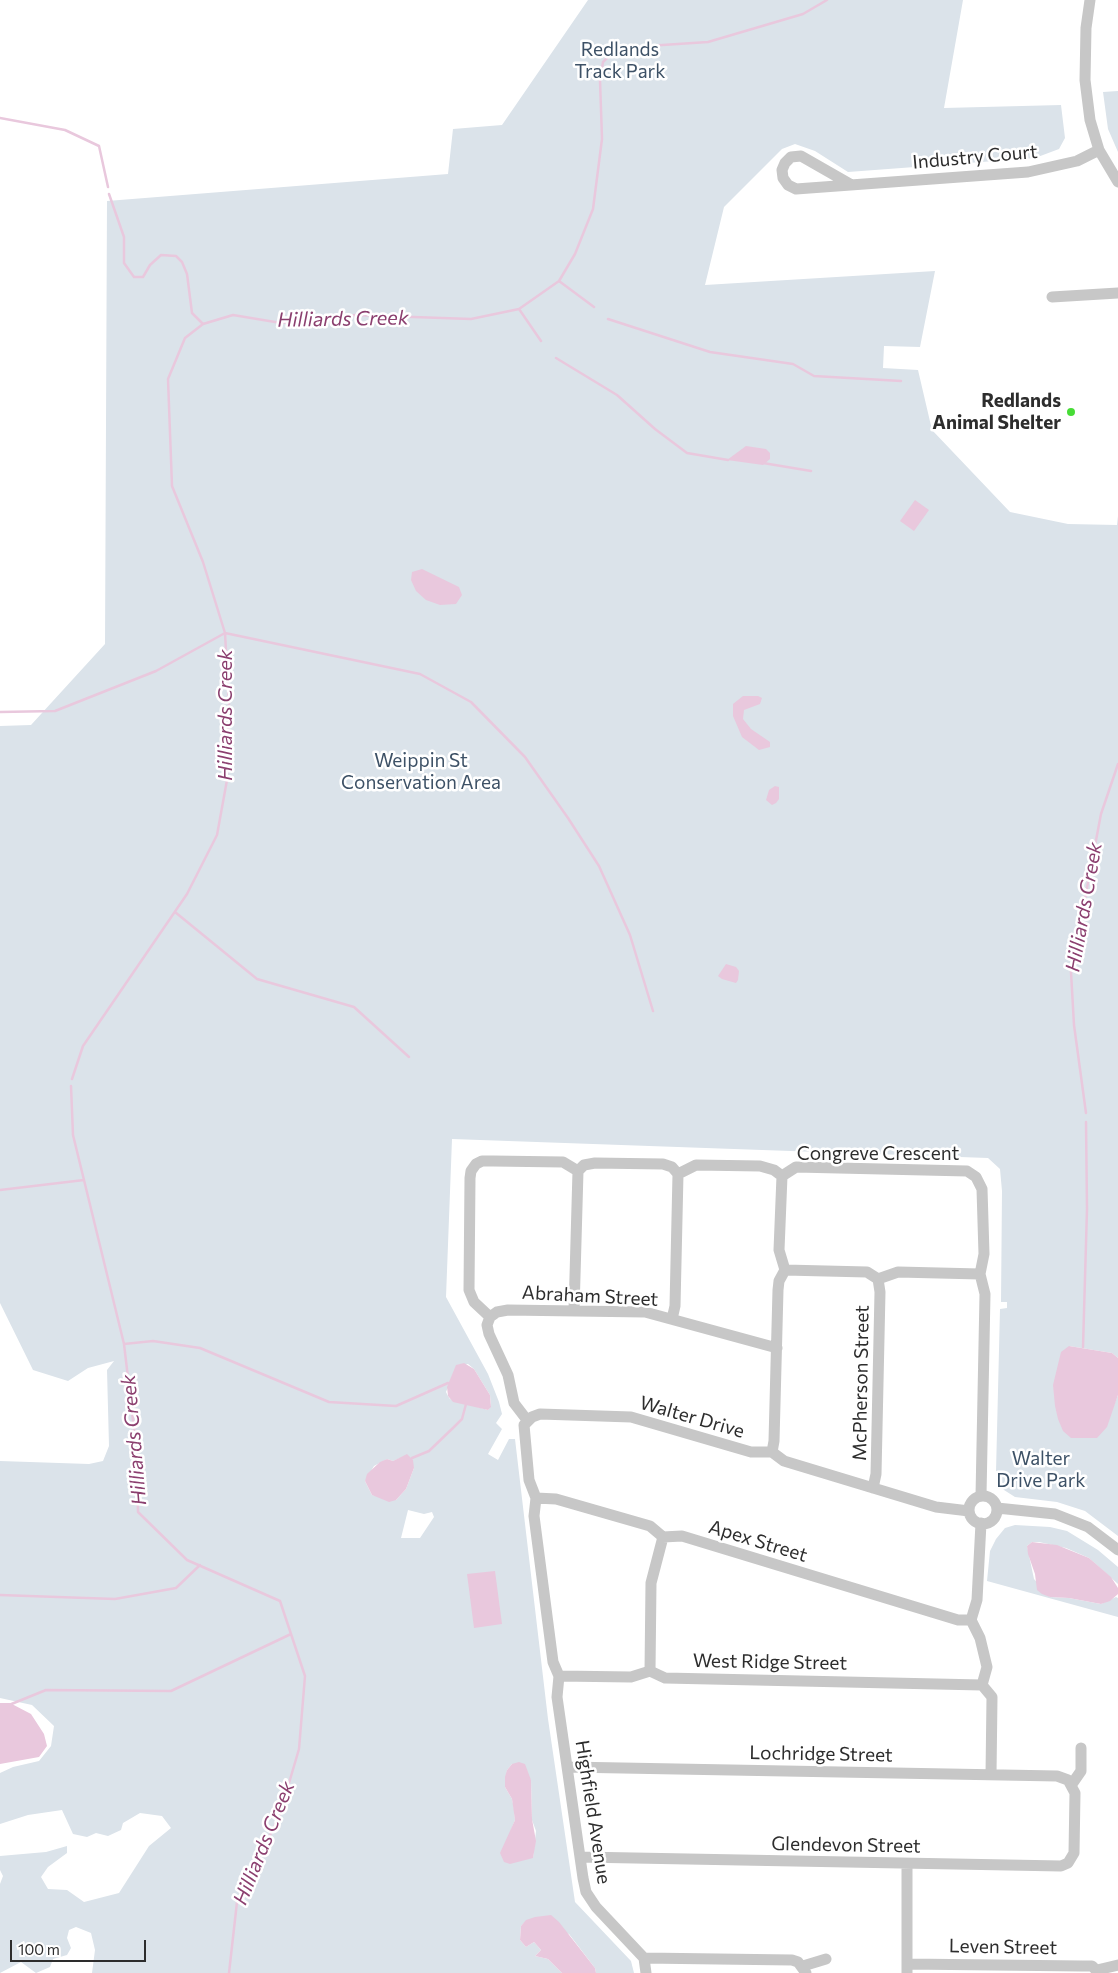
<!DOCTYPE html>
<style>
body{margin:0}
#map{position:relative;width:1118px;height:1973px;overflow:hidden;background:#fff;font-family:Commissioner,sans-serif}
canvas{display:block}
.scale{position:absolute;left:10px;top:1940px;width:136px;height:22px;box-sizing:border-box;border:2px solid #2d2d2d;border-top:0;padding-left:6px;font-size:15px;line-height:18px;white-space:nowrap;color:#2d2d2d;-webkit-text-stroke:4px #fff;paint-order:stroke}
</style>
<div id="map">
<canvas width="1118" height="1973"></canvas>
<div class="scale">100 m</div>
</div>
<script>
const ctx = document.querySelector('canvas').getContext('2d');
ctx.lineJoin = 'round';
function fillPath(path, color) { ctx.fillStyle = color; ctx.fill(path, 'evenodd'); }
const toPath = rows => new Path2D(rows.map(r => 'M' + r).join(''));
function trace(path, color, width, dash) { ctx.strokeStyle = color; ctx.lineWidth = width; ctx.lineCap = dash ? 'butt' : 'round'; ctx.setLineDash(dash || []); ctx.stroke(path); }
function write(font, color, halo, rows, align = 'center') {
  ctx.font = font + ' Commissioner,sans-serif'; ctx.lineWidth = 5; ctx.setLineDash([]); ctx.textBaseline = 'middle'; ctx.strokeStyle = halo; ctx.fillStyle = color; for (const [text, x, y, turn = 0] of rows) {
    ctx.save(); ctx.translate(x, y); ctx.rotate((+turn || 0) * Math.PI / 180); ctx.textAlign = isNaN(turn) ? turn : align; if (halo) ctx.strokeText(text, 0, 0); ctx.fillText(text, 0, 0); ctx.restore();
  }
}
fillPath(toPath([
 [588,0,963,0,944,108,1061,105,1065,138,1059,149,1035,158,848,172,815,151,795,144,782,149,724,207,705,285,935,271,920,347,884,346,883,368,918,370,932,430,1010,512,1068,524,1117,525,1118,516,1118,1358,1112,1353,1069,1346,1112,1410,1118,1395,1118,1536,1085,1511,1057,1502,1015,1497,1004,1490,998,1483,996,1472,1000,1309,1007,1308,1007,1302,1001,1302,1002,1191,1000,1169,988,1158,452,1139,446,1297,488,1374,499,1402,502,1414,496,1423,502,1429,488,1454,498,1460,509,1439,515,1439,548,1719,575,1902,631,1961,634,1973,596,1973,595,1968,569,1934,526,1921,521,1926,520,1940,526,1947,534,1942,541,1950,535,1956,548,1959,562,1973,92,1973,95,1950,91,1933,76,1927,69,1930,67,1938,71,1948,67,1955,53,1959,50,1967,36,1973,21,1962,0,1973,0,1884,3,1876,0,1870,0,1856,46,1852,67,1846,67,1853,48,1867,41,1877,48,1889,67,1890,84,1902,119,1893,149,1846,171,1828,162,1816,140,1813,123,1823,121,1830,108,1836,96,1833,87,1837,73,1834,62,1810,28,1815,0,1824,0,1773,13,1767,39,1761,51,1746,54,1726,32,1705,0,1698,0,1461,89,1464,103,1461,109,1446,107,1370,114,1361,88,1368,68,1381,33,1370,0,1303,0,726,31,725,105,644,107,201,448,174,453,129,502,125],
 [468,1364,474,1369,490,1395,491,1406,488,1410,450,1399,448,1396,446,1392,456,1367],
 [407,1455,414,1468,406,1489,396,1500,372,1495,365,1481,374,1466,387,1459,393,1461],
 [408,1510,424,1514,432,1512,434,1517,420,1538,401,1538],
 [512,1764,531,1780,532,1820,536,1831,533,1858,511,1830,515,1820,514,1809,512,1799,505,1787,507,1770],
 [1118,91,1118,152,1108,129,1103,92],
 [1015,1525,1050,1527,1067,1531,1098,1550,1118,1567,1118,1584,1089,1558,1066,1548,1039,1542,1032,1542,1027,1546,1034,1579,1050,1597,1069,1598,1101,1604,1116,1597,1118,1598,1118,1617,987,1581,990,1551,996,1539,1005,1528]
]), '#dbe3ea');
fillPath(toPath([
 [746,446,766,449,770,453,770,459,763,465,727,460],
 [915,500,929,510,914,531,900,521],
 [422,569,459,587,462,595,456,604,440,605,426,600,416,591,411,580,412,572],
 [743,696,758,696,762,698,760,704,744,710,743,719,751,729,770,742,770,747,759,750,742,737,733,716,733,704],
 [775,786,779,787,779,799,776,803,772,805,766,800,769,790],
 [726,964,736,967,739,971,738,980,736,983,722,979,718,976],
 [1069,1346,1112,1353,1118,1358,1118,1395,1107,1427,1097,1438,1071,1438,1063,1431,1058,1419,1055,1406,1053,1385,1061,1352],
 [464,1363,474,1369,490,1395,491,1407,488,1410,453,1402,448,1396,447,1387,456,1365],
 [407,1454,413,1460,414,1468,406,1489,396,1500,389,1502,372,1495,365,1481,367,1474,380,1462,387,1459,393,1461],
 [1032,1542,1057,1545,1089,1558,1111,1577,1118,1588,1118,1594,1110,1601,1101,1604,1069,1598,1050,1597,1042,1594,1037,1590,1035,1574,1028,1554,1027,1546],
 [495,1571,502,1624,474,1628,467,1574],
 [0,1703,10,1703,31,1714,44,1734,47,1746,39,1757,0,1764],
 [519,1762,525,1764,531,1780,532,1819,536,1841,533,1858,510,1864,504,1862,500,1853,515,1820,512,1799,505,1787,505,1777,507,1770,512,1764],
 [551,1915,559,1922,595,1968,596,1973,562,1973,548,1959,535,1956,541,1950,534,1942,526,1947,520,1940,521,1926,526,1920,535,1917]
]), '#e9c8dd');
trace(toPath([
 [0,118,65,130,99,146,108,187],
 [109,194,124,237,124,263,134,277,143,277,150,265,161,255,176,256,182,262,187,274,192,313,203,324],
 [559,281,594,307],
 [519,309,541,341],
 [608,319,710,352,793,364,814,376,901,381],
 [556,358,617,395,655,429,687,453,728,460],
 [763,463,811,471],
 [0,712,55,711,156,671,225,633,420,674,471,702,525,757,568,818,599,866,630,935,653,1011],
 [175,912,257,979,354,1007,409,1057],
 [72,1079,83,1046,187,894,217,835,227,780,229,706,225,633,203,562,172,486,168,379,185,338,203,324,233,315,281,323,356,315,471,319,519,309,559,281,575,254,593,209,602,139,600,80,603,62,617,48,708,42,803,14,827,0],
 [71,1086,73,1135,124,1344,137,1454,138,1512,187,1560,280,1601,305,1676,299,1749,279,1817,237,1902,229,1973],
 [1086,1113,1074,1025,1071,972,1101,814,1118,764],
 [0,1190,84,1180],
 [124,1344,153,1341,200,1348,329,1402,396,1406,448,1383],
 [1083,1347,1087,1209,1086,1122],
 [412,1458,429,1451,454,1427,462,1419,466,1404],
 [0,1595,115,1599,176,1588,200,1565],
 [9,1705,46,1690,171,1691,291,1634]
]), '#e9c8dd', 2.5);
trace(toPath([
 [1090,0,1086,28,1085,80,1090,120,1099,150,1118,182],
 [850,184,801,156,791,157,785,163,782,170,783,178,788,185,796,189,1028,172,1077,161,1099,150],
 [1052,297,1118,293],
 [785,1270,867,1272,878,1279,898,1272,980,1274],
 [574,1311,578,1171],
 [490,1317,497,1312,508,1310,645,1312,777,1348],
 [672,1319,675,1306,678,1174],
 [527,1420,514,1403,508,1375,489,1334,487,1325,490,1317,474,1302,469,1290,470,1178,471,1171,476,1164,482,1161,493,1161,563,1162,578,1171,584,1165,595,1163,663,1164,672,1167,678,1174,696,1165,760,1166,774,1170,782,1176,796,1167,967,1171,976,1177,982,1189,984,1254,980,1274,985,1294,981,1496],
 [772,1452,774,1441,778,1290,779,1281,785,1270,779,1250,782,1176],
 [873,1488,876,1474,880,1292,878,1279],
 '969 1510a14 14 0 1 1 28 0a14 14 0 1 1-28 0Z',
 [536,1498,556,1499,650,1526,663,1537,682,1536,958,1620,971,1620],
 [997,1508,1055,1514,1088,1527,1118,1550],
 [981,1523,977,1600,971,1620,980,1638,987,1667,982,1685],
 [650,1671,651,1583,663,1537],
 [559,1676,631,1677,650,1671,665,1678,982,1685],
 [982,1685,992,1697,991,1775],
 [568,1767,1057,1776,1068,1780,1075,1793,1074,1853,1068,1863,1061,1866,581,1857],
 [1072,1784,1081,1771,1081,1748],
 [644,1958,792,1960,798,1962,806,1973],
 [907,1964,1082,1966,1092,1966,1099,1973],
 [803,1966,826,1959],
 [1097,1970,1118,1965],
 [646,1973,644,1958,596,1907,586,1892,583,1878,557,1697,559,1676,553,1662,534,1516,536,1498,529,1480,524,1425,532,1417,540,1414,631,1417,751,1452,772,1452,784,1461,936,1507,969,1511],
 [907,1973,907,1864]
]), '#c7c7c7', 11);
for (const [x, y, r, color] of [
 [1071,412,5,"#47dc36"]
]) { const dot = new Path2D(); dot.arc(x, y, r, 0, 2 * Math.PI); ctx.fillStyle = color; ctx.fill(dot); trace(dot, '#fff', 2); }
write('19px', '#3d5166', '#fff', [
 ["Redlands",620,50],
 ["Track Park",620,72],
 ["Weippin St",421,761],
 ["Conservation Area",421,783],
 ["Walter",1041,1459],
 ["Drive Park",1041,1481]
]);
write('19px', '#2d2d2d', '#fff', [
 ["Industry Court",975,157,-5],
 ["Congreve Crescent",878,1154],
 ["Abraham Street",590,1296,3],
 ["McPherson Street",861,1383,-89],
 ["Walter Drive",692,1417,16],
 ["Apex Street",758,1541,17],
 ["West Ridge Street",770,1662,1],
 ["Lochridge Street",821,1754,1],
 ["Highfield Avenue",593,1812,81],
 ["Glendevon Street",846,1845,1],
 ["Leven Street",1003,1947,1]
]);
write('bold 19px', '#2d2d2d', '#fff', [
 ["Redlands",1061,401],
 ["Animal Shelter",1061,423]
], 'right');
write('italic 20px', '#8b3f6f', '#fff', [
 ["Hilliards Creek",343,319,-1],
 ["Hilliards Creek",225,715,-90],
 ["Hilliards Creek",1084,907,-80],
 ["Hilliards Creek",134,1440,-95],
 ["Hilliards Creek",264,1843,-68]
]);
</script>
